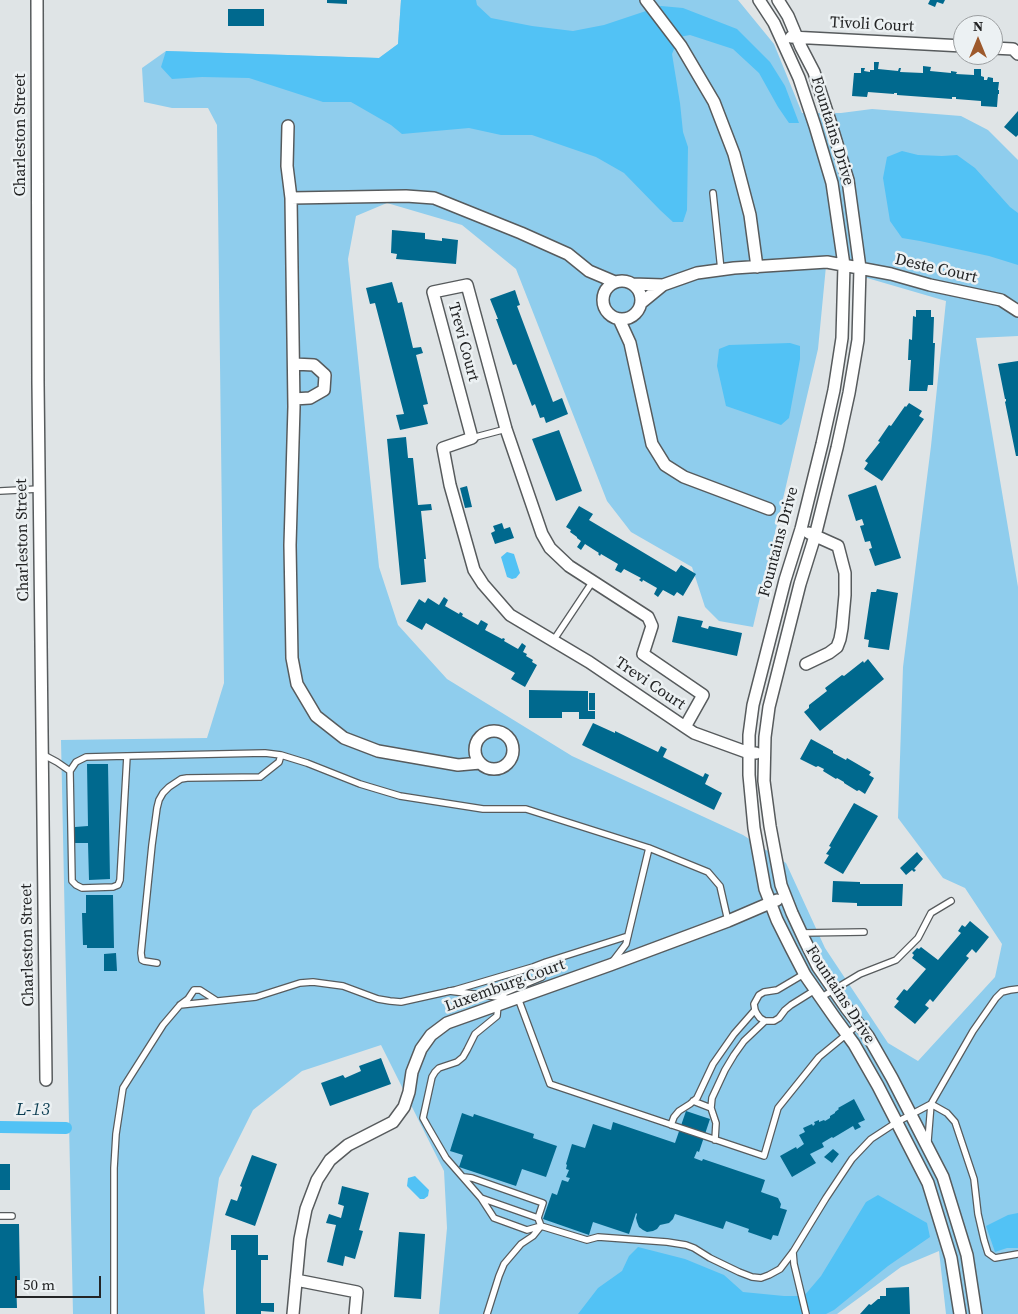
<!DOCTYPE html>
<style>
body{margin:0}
#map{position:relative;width:1018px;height:1314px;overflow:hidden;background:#dfe4e6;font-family:"Source Serif 4",serif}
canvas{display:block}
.north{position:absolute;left:953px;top:15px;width:50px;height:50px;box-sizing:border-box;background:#ecf1f3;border:1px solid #9c9fa1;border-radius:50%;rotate:0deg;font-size:14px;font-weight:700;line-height:20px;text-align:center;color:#232425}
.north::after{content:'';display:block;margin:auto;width:18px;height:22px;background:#9d592c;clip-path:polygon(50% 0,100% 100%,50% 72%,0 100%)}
.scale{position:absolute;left:15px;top:1276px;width:86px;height:22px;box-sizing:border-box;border:2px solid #232425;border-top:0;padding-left:6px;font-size:15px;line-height:18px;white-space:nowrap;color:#232425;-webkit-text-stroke:4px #ecf1f3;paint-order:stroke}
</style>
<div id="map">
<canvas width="1018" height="1314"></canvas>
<div class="north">N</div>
<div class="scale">50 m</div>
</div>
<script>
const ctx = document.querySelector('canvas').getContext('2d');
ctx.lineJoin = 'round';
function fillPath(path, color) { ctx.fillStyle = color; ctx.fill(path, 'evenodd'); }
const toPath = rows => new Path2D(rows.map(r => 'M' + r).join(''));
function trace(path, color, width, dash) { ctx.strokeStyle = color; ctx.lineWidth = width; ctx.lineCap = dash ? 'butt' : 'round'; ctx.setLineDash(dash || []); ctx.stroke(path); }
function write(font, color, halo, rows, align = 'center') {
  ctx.font = font + ' "Source Serif 4",serif'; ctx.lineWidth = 5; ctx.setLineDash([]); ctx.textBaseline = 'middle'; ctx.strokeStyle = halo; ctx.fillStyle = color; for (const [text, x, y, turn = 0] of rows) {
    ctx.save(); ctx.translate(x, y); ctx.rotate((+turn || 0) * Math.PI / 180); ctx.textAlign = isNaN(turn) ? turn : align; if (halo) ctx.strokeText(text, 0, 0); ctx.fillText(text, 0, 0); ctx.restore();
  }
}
fillPath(toPath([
 [401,0,738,0,774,44,802,113,841,113,872,109,961,116,988,130,1018,160,1018,336,976,338,1018,587,1018,1314,946,1314,939,1251,901,1267,837,1314,439,1314,447,1228,444,1171,381,1045,302,1071,253,1110,219,1178,203,1290,205,1314,73,1314,61,740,207,738,224,683,217,125,208,108,172,108,144,102,142,68,166,51,379,58,398,44],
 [387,203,462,225,516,269,607,501,631,532,692,567,705,607,719,621,753,627,818,349,826,266,946,301,931,446,903,667,898,818,943,878,965,888,1002,944,995,977,918,1061,888,1043,825,948,786,863,743,835,572,756,447,679,398,625,379,567,348,259,356,216]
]), '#8fcded');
fillPath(toPath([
 [401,0,476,0,477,5,491,18,532,26,573,31,604,25,661,6,683,8,737,29,770,62,785,86,799,123,789,123,778,107,759,73,733,49,690,35,679,37,672,54,680,103,683,132,688,147,687,210,683,222,673,222,660,210,624,173,596,157,532,135,501,135,469,128,402,134,391,125,351,102,323,102,249,78,202,77,172,79,161,67,166,51,379,58,398,44],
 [902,151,918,155,942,156,957,155,975,168,1010,207,1018,213,1018,265,989,256,920,241,902,238,890,221,883,178,887,157],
 [790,343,800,346,800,359,789,418,781,425,726,406,717,366,719,349,729,345],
 [507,552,514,554,520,573,516,578,512,579,507,577,501,557],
 [415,1176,429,1190,428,1196,424,1199,420,1199,407,1186,408,1178],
 [878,1195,927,1223,930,1237,888,1266,834,1310,826,1314,578,1314,598,1288,622,1271,629,1256,638,1247,685,1259,724,1275,743,1292,784,1296,804,1296,821,1276,866,1202],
 [1018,1213,1018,1248,1007,1248,995,1252,986,1226,1008,1215]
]), '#52c2f5');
trace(toPath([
 [0,1127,66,1128]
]), '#52c2f5', 12);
fillPath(toPath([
 [327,0,347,0,347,4,327,3],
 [930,0,945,0,943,4,937,2,935,7,928,4],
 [228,9,264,9,264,26,228,26],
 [874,62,879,62,878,69,898,71,899,68,901,68,900,72,923,73,923,66,931,67,930,71,951,73,951,71,957,72,956,74,974,75,974,69,981,69,981,76,984,77,984,80,987,80,988,77,993,78,993,82,999,82,998,90,999,90,999,94,998,94,997,107,981,106,981,101,956,99,956,97,952,97,952,99,897,95,897,93,894,93,894,94,868,92,867,97,852,96,854,73,861,73,861,68,865,68,864,71,870,72,870,70,874,70],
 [1018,111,1018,135,1016,137,1004,127],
 [392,230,425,233,425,239,442,241,442,238,458,240,456,264,396,259,397,254,391,253],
 [392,282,398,303,402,302,413,348,421,347,423,353,416,355,428,404,423,405,428,424,400,430,396,415,404,414,375,303,370,304,366,288],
 [515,290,520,305,517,306,553,402,562,398,568,414,546,423,544,417,540,418,535,404,532,406,516,364,513,365,496,319,498,319,490,299],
 [916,310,931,310,931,317,934,317,933,343,935,343,933,385,928,385,927,391,909,391,911,360,908,360,909,339,912,340,913,316,916,317],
 [1018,361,1018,456,1016,456,1005,402,1006,401,1006,399,1005,399,998,364],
 [909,403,922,411,919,416,924,419,882,481,864,469,868,463,865,461,880,442,878,441,889,425,891,426,905,406,906,407],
 [559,430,582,491,556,501,532,439],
 [406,437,408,458,413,458,418,505,431,504,432,510,421,511,426,559,424,559,426,582,401,585,387,439],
 [876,485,901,558,875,566,869,549,872,548,870,541,865,542,860,526,864,525,862,519,856,521,848,495],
 [467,486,472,507,465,508,460,488],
 [579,506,593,514,589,520,676,572,681,565,696,574,683,596,677,592,674,596,663,590,658,597,654,594,657,588,643,580,642,582,639,580,641,578,624,569,621,573,615,570,618,564,601,554,600,556,598,554,599,553,585,544,581,550,577,547,581,541,577,538,577,537,570,532,571,530,566,527],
 [502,523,504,529,510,527,514,538,495,544,491,533,495,531,493,526],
 [877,589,898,593,889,650,868,647,869,640,864,639,871,592,876,592],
 [444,597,448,600,445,606,459,614,460,612,463,614,462,616,478,625,481,620,488,624,485,630,502,639,503,638,505,639,504,641,518,649,522,643,526,646,523,652,527,654,526,656,533,660,532,662,537,665,525,687,511,679,515,673,426,623,422,630,406,621,419,599,425,603,428,598,439,605],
 [678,616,703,621,701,627,708,629,709,626,742,633,737,656,672,642],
 [868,659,884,679,820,731,804,712,809,708,809,705,827,691,825,688,842,675,844,676,863,661,864,663],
 [529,690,588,691,588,711,595,711,595,719,579,719,579,712,562,712,562,718,529,718],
 [589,693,595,693,595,710,589,710],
 [593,723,615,733,615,731,658,752,661,746,667,749,663,757,703,777,705,773,709,775,705,784,722,793,714,810,582,745],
 [811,739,833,751,833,753,846,760,847,758,871,772,869,775,874,778,865,794,859,790,857,791,844,783,844,782,837,778,836,779,823,771,824,769,818,766,816,767,800,759],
 [87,764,108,764,110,879,89,880,88,843,75,843,75,827,88,826],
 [854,803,878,816,843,874,824,863,829,855,826,854,831,847,829,846],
 [917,852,923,859,914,869,916,870,914,872,912,870,906,875,900,868],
 [833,881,860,882,860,884,903,884,902,906,857,906,857,903,832,902],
 [86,895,113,895,114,948,87,948,87,945,83,945,82,913,86,913],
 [970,921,989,937,976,953,972,949,966,956,969,958,933,1002,930,999,925,1005,929,1008,915,1024,894,1007,899,1001,896,999,904,989,907,991,926,969,912,958,914,955,912,953,917,948,919,949,921,947,938,960,961,933,958,931,962,925,965,927],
 [116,953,117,971,104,971,104,954],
 [381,1058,391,1084,330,1106,321,1083,343,1075,345,1078,361,1071,359,1066],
 [854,1099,865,1120,858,1123,861,1127,855,1130,853,1126,833,1138,832,1137,822,1143,824,1147,810,1154,816,1163,792,1177,780,1156,796,1147,797,1149,804,1144,799,1135,805,1132,803,1128,812,1124,813,1126,815,1124,814,1122,819,1120,819,1122,824,1120,825,1121,830,1118,830,1116,835,1113,835,1112,839,1109,838,1108],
 [686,1111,710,1119,699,1152,697,1151,694,1158,702,1161,703,1159,765,1180,761,1192,778,1198,781,1204,780,1208,787,1210,778,1236,773,1235,771,1240,748,1232,749,1229,726,1221,723,1229,675,1214,673,1219,669,1223,660,1225,657,1229,653,1231,647,1232,643,1230,639,1227,637,1222,636,1218,637,1214,636,1213,629,1234,593,1222,589,1235,543,1219,552,1193,557,1195,562,1180,568,1182,570,1178,566,1177,569,1170,566,1169,567,1165,566,1164,572,1144,585,1148,593,1124,611,1130,613,1122,675,1143],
 [462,1113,473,1117,474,1114,534,1134,533,1138,557,1146,546,1177,522,1169,516,1186,459,1167,463,1155,450,1151],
 [833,1149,839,1154,832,1163,824,1157],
 [252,1155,277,1164,255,1226,225,1215,231,1199,237,1201,242,1187,240,1186],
 [0,1164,10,1164,10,1190,0,1190],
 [342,1186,369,1193,359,1230,363,1231,355,1259,345,1256,343,1266,327,1262,336,1225,326,1223,329,1214,341,1218,344,1206,338,1204],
 [0,1224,19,1224,20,1280,16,1280,17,1308,0,1308],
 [399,1232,425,1234,421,1299,394,1297],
 [231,1235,258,1235,258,1255,268,1255,268,1260,261,1260,261,1303,274,1303,274,1312,261,1311,261,1314,236,1314,236,1250,231,1250],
 [909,1287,910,1314,860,1314,869,1304,871,1305,878,1299,880,1299,880,1296,886,1296,886,1288]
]), '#00698e');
const lane = toPath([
 [713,193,721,270],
 [472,438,506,429],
 [0,491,39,489],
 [553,641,593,581],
 [42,754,57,762,70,771,72,881,76,885,82,888,113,887,118,885,120,880,127,756,86,757,76,762,70,771],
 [127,756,265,753,281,755,307,763,360,784,400,796,483,809,526,809,649,848],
 [801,933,864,932],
 [613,961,626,944,649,848,708,872,720,886,728,921],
 [157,963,144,961,142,960,141,953,152,845,157,808,159,800,163,793,169,787,181,779,187,778,260,777,279,762,281,755],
 [804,974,777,990,764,992,759,995,754,1004,755,1010,757,1014,760,1018,765,1021,774,1021,779,1018,785,1010,791,1005,815,990],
 [449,991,506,998],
 [518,998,550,1084,764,1156,778,1108,819,1057,859,1024],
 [820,998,860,974,896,960,918,938,931,913,951,901],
 [180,1005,256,997,300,983,313,982,343,986,378,999,390,1001,401,1002,455,990,533,967,546,962],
 [693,1101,711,1108],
 [671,1125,674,1117,679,1111,690,1104,697,1098,713,1064,734,1034,755,1010],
 [715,1140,716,1123,711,1108,712,1098,725,1070,734,1055,744,1041,765,1021],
 [928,1141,931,1104,947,1113,955,1122,974,1179,978,1214,984,1240,988,1253,995,1258,1018,1254],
 [464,1177,472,1178,543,1203,538,1218,541,1226,533,1236,521,1244,504,1264,499,1276,487,1314],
 [481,1198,494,1218,527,1230,541,1226,587,1240,598,1237,667,1242,686,1245,694,1248,710,1258,739,1272,752,1277,761,1278,769,1275,780,1269,793,1252,826,1198,852,1159,871,1139,897,1122,931,1104,973,1031,996,998,1002,992,1010,990,1018,989],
 [0,1216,12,1216],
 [538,1218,481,1198,446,1158,428,1127,423,1118,432,1077,435,1072,439,1068,457,1062,463,1057,467,1050,475,1034,497,1016,498,1005,504,993,542,977,546,962,628,936],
 [793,1252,794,1264,806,1314],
 [114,1314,114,1168,116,1134,123,1088,163,1025,180,1005,188,999,194,990,200,990,217,1001]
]);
const street = toPath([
 [37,0,38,383,46,1080],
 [646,0,681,46,714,102,734,154,750,215,757,267],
 [759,0,774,23,799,78,815,126,832,183,844,265,842,338,834,390,822,444,801,529,785,580,753,705,749,735,749,775,754,828,765,889,777,920,791,948,805,975,835,1018,854,1044,878,1086,928,1183,951,1258,960,1314],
 [778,0,788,16,801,47,814,72,830,121,848,180,860,268,858,340,849,393,837,448,815,536,800,584,769,707,765,737,764,781,770,826,781,885,792,913,805,941,818,967,847,1009,868,1036,892,1078,943,1177,967,1255,976,1314],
 [791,37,963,46],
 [993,48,1013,49,1018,54],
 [288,126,287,166,291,198],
 '603 300a19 19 0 1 1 38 0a19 19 0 1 1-38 0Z',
 [632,284,663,285],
 [641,303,663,285,697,273,734,268,827,262,891,274,930,285,1001,300,1018,311],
 [619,319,630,343,652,444,665,465,684,477,769,509],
 [294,364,314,365,325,375,324,390,310,398,294,399],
 [806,664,829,653,837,647,840,639,842,628,845,595,845,573,838,546,809,533],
 [685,727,703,695,643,654,652,626,648,617,569,566,550,548,542,534,506,429,467,285,433,292,472,438,443,448,450,485,474,570,483,584,510,615,589,662,685,727,694,733,749,753,756,753],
 '475 750a19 19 0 1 1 38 0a19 19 0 1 1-38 0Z',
 [480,763,458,765,378,751,344,738,316,716,297,684,292,658,290,545,294,407,291,198,406,196,434,198,521,233,568,254,589,271,615,282],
 [296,1280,357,1292,355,1314],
 [293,1314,300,1239,306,1209,317,1180,330,1160,348,1145,393,1122,404,1107,409,1092,412,1072,421,1049,431,1035,447,1023,610,965,728,921,777,900]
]);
trace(lane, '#575b5d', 8);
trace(street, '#575b5d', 14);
trace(lane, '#fff', 5.5);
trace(street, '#fff', 11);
write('16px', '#232425', '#ecf1f3', [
 ["Tivoli Court",872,25,3],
 ["Fountains Drive",832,131,73],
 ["Charleston Street",21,135,-90],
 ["Deste Court",936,269,13],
 ["Trevi Court",463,342,75],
 ["Charleston Street",23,540,-91],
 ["Fountains Drive",779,542,-75],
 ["Trevi Court",650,684,34],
 ["Charleston Street",28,945,-91],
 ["Luxemburg Court",505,986,-20],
 ["Fountains Drive",840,995,57]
]);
write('italic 18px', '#0b3d51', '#ecf1f3', [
 ["L-13",33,1110]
]);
</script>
